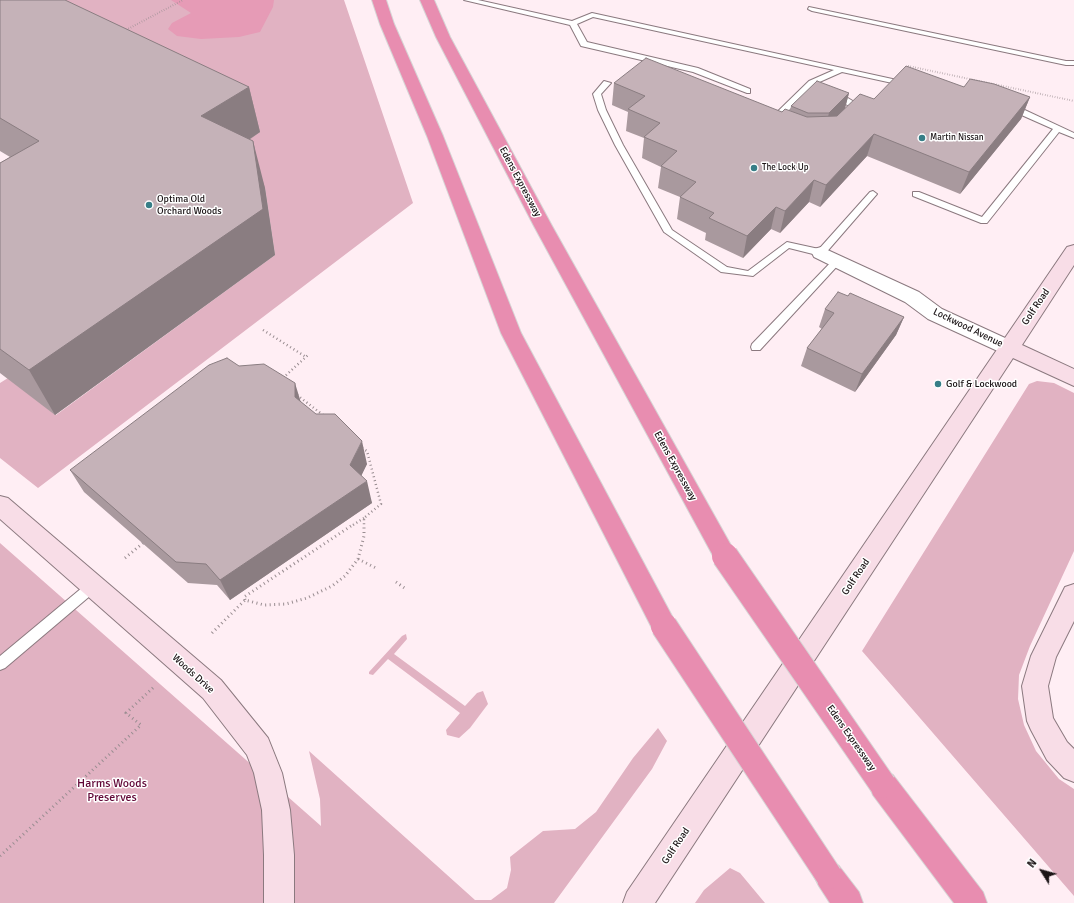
<!DOCTYPE html>
<style>
body{margin:0}
#map{position:relative;width:1074px;height:903px;overflow:hidden;background:#ffeef4;font-family:Signika,sans-serif}
canvas{display:block}
.north{position:absolute;left:1022px;top:851px;width:40px;height:40px;-webkit-text-stroke:3px #fff;paint-order:stroke;rotate:307deg;font-size:11px;font-weight:700;line-height:16px;text-align:center;color:#1b1416}
.north::after{content:'';display:block;margin:auto;width:14px;height:18px;background:#1b1416;clip-path:polygon(50% 0,100% 100%,50% 72%,0 100%)}
</style>
<div id="map">
<canvas width="1074" height="903"></canvas>
<div class="north">N</div>
</div>
<script>
const ctx = document.querySelector('canvas').getContext('2d');
ctx.lineJoin = 'round';
function fillPath(path, color) { ctx.fillStyle = color; ctx.fill(path, 'evenodd'); }
const toPath = rows => new Path2D(rows.map(r => 'M' + r).join(''));
function trace(path, color, width, dash) { ctx.strokeStyle = color; ctx.lineWidth = width; ctx.lineCap = dash ? 'butt' : 'round'; ctx.setLineDash(dash || []); ctx.stroke(path); }
function write(font, color, halo, rows, align = 'center') {
  ctx.font = font + ' Signika,sans-serif'; ctx.lineWidth = 3; ctx.setLineDash([]); ctx.textBaseline = 'middle'; ctx.strokeStyle = halo; ctx.fillStyle = color; for (const [text, x, y, turn = 0] of rows) {
    ctx.save(); ctx.translate(x, y); ctx.rotate((+turn || 0) * Math.PI / 180); ctx.textAlign = isNaN(turn) ? turn : align; if (halo) ctx.strokeText(text, 0, 0); ctx.fillText(text, 0, 0); ctx.restore();
  }
}
fillPath(toPath([
 [36,0,344,0,413,203,38,488,0,458,0,383,8,378,56,415,275,255,265,188],
 [1037,381,1054,383,1074,393,1074,551,1030,646,1019,675,1018,699,1024,725,1036,751,1059,779,1074,789,1074,896,862,651,1029,384],
 [0,543,321,826,320,799,309,751,475,900,491,900,507,888,511,870,510,857,543,831,575,829,596,812,633,758,658,728,667,741,652,769,554,903,0,903],
 [406,634,407,639,394,654,465,706,477,693,483,691,488,704,470,728,459,738,447,735,446,730,460,713,388,659,373,675,369,674,369,672,402,636],
 [730,868,740,873,765,903,695,903,704,890]
]), '#e1b2c2');
fillPath(toPath([
 [171,0,274,0,273,7,260,32,239,37,201,39,177,36,168,29,172,23,191,13]
]), '#e69bb6');
const lane = toPath([
 [464,0,478,0,572,21,592,13,906,82,910,84,906,86,842,72,815,84,838,92,856,103,857,105,850,117,847,117,843,115,849,106,832,96,811,88,778,121,775,121,771,119,772,117,809,81,834,70,593,17,577,24,587,42,698,68,750,89,750,93,747,93,693,72,581,46,570,25,464,0],
 [809,7,1066,61,1074,61,1074,65,1066,65,812,11,808,9,809,7],
 [604,81,611,83,601,94,606,110,623,145,672,230,727,267,748,271,787,242,819,249,870,192,873,191,877,194,824,255,821,256,789,248,753,276,721,272,664,232,615,145,598,110,593,94,604,81],
 [1008,105,1014,105,1074,133,1074,138,1059,132,987,223,981,223,913,196,913,192,919,192,982,217,1053,129,1008,109,1008,105],
 [837,258,840,259,840,263,760,350,752,350,751,347,752,344,834,259,837,258],
 [93,581,97,582,99,586,97,590,5,668,0,670,0,656,89,582,93,581]
]);
const street = toPath([
 [821,247,919,292,942,309,1016,343,1019,348,1016,353,1009,355,1002,353,928,319,905,302,814,257,812,253,814,249,821,247]
]);
const secondary = toPath([
 [1074,245,1074,265,1022,345,1074,369,1074,386,1013,358,655,903,623,903,627,892,1067,247,1074,245],
 [0,496,8,498,221,680,268,738,282,773,290,810,294,855,294,903,264,903,264,855,262,810,254,773,247,755,203,698,0,519,0,496],
 [1074,584,1074,621,1056,657,1048,686,1053,718,1067,742,1074,749,1074,782,1064,778,1047,760,1031,730,1027,721,1022,686,1031,656,1065,587,1074,584]
]);
const highway = toPath([
 [372,0,386,0,394,24,443,136,521,333,673,618,677,626,673,634,664,637,655,634,501,333,427,136,380,24,372,0],
 [420,0,434,0,450,37,552,226,733,549,737,556,733,563,725,566,717,563,534,226,436,37,420,0],
 [883,771,893,775,983,892,987,903,954,903,873,795,869,785,873,775,883,771],
 [829,861,839,866,859,892,863,903,830,903,819,886,814,876,819,866,829,861]
]);
trace(lane, '#8b797f', 2);
trace(street, '#8b797f', 2);
trace(secondary, '#8b797f', 2);
trace(highway, '#d6d5d5', 2);
trace(toPath([
 [124,31,183,0],
 [908,66,1074,101]
]), '#998d91', 2, [0.5, 2]);
trace(toPath([
 [263,330,306,357],
 [283,378,308,355],
 [297,395,323,415],
 [362,448,367,451,381,504,364,518,364,525],
 [353,525,364,518]
]), '#998d91', 2.5, [1, 3]);
trace(toPath([
 [125,558,143,543],
 [358,559,378,569],
 [396,582,406,589],
 [245,600,244,597,354,524],
 [212,633,245,600,264,605,286,604,307,598,332,586,345,576,358,559,364,536,364,524],
 [0,856,141,725,126,713,155,686]
]), '#998d91', 3, [1, 3.5]);
fillPath(lane, '#fff');
fillPath(street, '#fff');
fillPath(secondary, '#f8dde7');
fillPath(highway, '#e88db0');
const highwayBridge = toPath([
 [725,556,883,785],
 [664,626,829,876]
]);
trace(highwayBridge, '#d6d5d5', 28, []);
trace(highwayBridge, '#e88db0', 26);
fillPath(toPath([
 [0,0,249,87,260,132,249,140,265,188,275,255,55,415,0,373,0,163,10,157,0,151],
 [614,83,782,112,790,111,791,106,849,93,845,108,874,99,964,87,1030,97,1021,119,960,194,867,156,820,207,809,202,780,233,771,229,743,258,705,240,706,233,677,219,680,197,658,188,661,167,642,158,644,138,626,131,628,112,612,105],
 [848,296,904,317,896,335,855,392,801,366,807,348,822,329,819,327,825,309],
 [239,366,300,401,367,464,361,475,372,503,230,600,217,585,188,583,84,492,70,470]
]), '#a9999e');
fillPath(toPath([
 [249,87,260,132,215,162,201,116],
 [849,93,844,112,824,132,829,113],
 [1030,97,1021,119,960,194,969,172],
 [874,134,867,156,820,207,826,185],
 [253,141,265,188,275,255,55,415,29,370],
 [814,180,809,202,780,233,785,211],
 [776,207,771,229,743,258,747,236],
 [904,317,896,335,855,392,862,374],
 [295,383,302,406,295,397],
 [362,441,367,464,356,487,350,465],
 [367,481,372,503,230,600,220,580]
]), '#8a7d81');
const building = toPath([
 [0,0,65,0,249,87,201,116,253,141,263,209,29,370,0,349,0,163,39,141,0,118,0,0],
 [646,58,782,112,785,109,807,117,837,116,860,94,874,99,906,66,964,87,970,79,994,84,1030,97,969,172,874,134,826,185,814,180,785,211,776,207,747,236,709,218,714,213,680,197,696,182,661,166,677,151,644,137,660,123,628,109,645,96,614,83,646,58],
 [817,81,849,93,829,113,808,113,791,106,817,81],
 [838,292,848,296,850,293,904,317,862,374,807,348,834,313,825,309,838,292],
 [227,358,239,366,264,364,295,383,295,397,316,414,335,414,362,441,350,465,367,481,220,580,206,564,176,562,70,470,209,365,227,358]
]);
fillPath(building, '#c5b2b8');
trace(building, '#8a7d81', 1);
for (const [x, y, r, color] of [
 [922,138,4,"#377e87"],
 [754,168,4,"#377e87"],
 [149,205,4,"#377e87"],
 [938,384,4,"#377e87"]
]) { const dot = new Path2D(); dot.arc(x, y, r, 0, 2 * Math.PI); ctx.fillStyle = color; ctx.fill(dot); trace(dot, '#fff', 1.5); }
write('9px', '#1b1416', '#fff', [
 ["Martin Nissan",930,138],
 ["The Lock Up",762,168]
], 'left');
write('10px', '#1b1416', '#fff', [
 ["Edens Expressway",520,182,62],
 ["Golf Road",1036,307,-56],
 ["Lockwood Avenue",968,328,26],
 ["Edens Expressway",675,466,61],
 ["Golf Road",856,577,-56],
 ["Woods Drive",193,674,42],
 ["Edens Expressway",851,738,55],
 ["Golf Road",676,846,-56]
]);
write('10px', '#1b1416', '#fff', [
 ["Optima Old",157,199],
 ["Orchard Woods",157,211],
 ["Golf & Lockwood",946,384]
], 'left');
write('12px', '#600636', '#fff', [
 ["Harms Woods",112,784],
 ["Preserves",112,798]
]);
</script>
